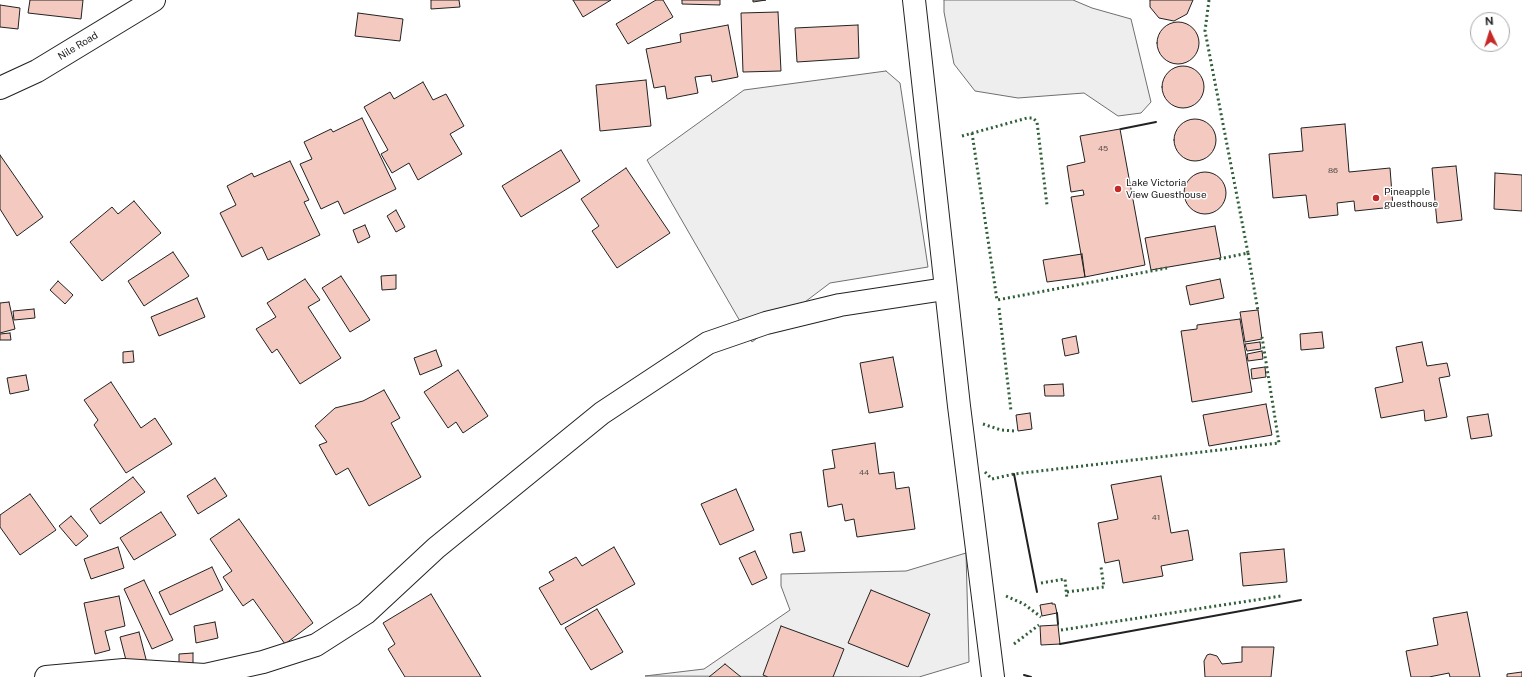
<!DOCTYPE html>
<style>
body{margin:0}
#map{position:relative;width:1522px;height:677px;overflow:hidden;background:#fff;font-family:"Public Sans",sans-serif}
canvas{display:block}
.north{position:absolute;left:1470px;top:12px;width:40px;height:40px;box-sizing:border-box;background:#fff;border:1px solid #a7a7a7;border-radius:50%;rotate:356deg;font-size:11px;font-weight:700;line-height:16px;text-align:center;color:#222}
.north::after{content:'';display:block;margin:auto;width:14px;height:18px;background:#c62828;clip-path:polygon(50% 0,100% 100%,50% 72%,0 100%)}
</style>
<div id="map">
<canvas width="1522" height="677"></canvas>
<div class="north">N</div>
</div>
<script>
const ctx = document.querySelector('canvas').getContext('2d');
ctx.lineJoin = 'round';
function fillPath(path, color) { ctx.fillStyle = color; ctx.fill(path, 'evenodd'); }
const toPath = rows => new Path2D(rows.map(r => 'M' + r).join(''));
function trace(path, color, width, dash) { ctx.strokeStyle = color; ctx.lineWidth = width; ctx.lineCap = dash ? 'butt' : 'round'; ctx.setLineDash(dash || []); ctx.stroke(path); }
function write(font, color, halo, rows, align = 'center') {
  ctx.font = font + ' "Public Sans",sans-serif'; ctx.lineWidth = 3; ctx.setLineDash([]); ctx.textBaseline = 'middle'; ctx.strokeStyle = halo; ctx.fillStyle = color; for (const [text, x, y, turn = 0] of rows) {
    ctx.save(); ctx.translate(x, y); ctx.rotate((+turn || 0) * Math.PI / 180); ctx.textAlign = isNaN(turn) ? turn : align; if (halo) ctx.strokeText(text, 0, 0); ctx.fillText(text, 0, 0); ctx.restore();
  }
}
const green = toPath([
 [944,0,1073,0,1092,8,1131,19,1151,102,1141,113,1118,116,1084,93,1018,98,975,91,954,64,944,12,944,0],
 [886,71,900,83,928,267,830,283,752,342,647,160,744,90,886,71],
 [966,553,969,662,919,677,645,676,704,669,790,610,781,586,781,574,906,571,966,553]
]);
fillPath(green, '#eee');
trace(green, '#6f6f6f', 1);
const building = toPath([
 [30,0,83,0,81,19,28,13,30,0],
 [431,0,459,0,460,7,431,9,431,0],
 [573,0,611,0,583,17,573,0],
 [656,0,663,0,673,17,628,44,616,24,656,0],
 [682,0,720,0,720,5,682,4,682,0],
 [753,0,766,0,753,2,753,0],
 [1150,0,1193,0,1187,14,1174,21,1159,18,1150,7,1150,0],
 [0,5,20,8,18,29,0,27,0,5],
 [778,12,781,71,743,72,741,13,778,12],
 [358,13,403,19,400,41,355,36,358,13],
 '1157 43a21 21 0 1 1 42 0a21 21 0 1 1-42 0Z',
 [728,25,738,77,712,82,711,75,695,77,698,93,667,99,665,86,654,88,646,49,681,42,680,34,728,25],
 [858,25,859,58,797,62,795,28,858,25],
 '1162 87a21 21 0 1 1 42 0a21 21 0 1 1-42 0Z',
 [646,80,651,126,600,131,596,85,646,80],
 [423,82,433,100,446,94,464,126,450,134,462,154,418,180,409,163,392,173,381,154,388,150,364,107,390,92,394,99,423,82],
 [362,118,396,189,344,214,338,201,321,209,300,164,312,159,304,142,331,129,333,132,362,118],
 '1174 140a21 21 0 1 1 42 0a21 21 0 1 1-42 0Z',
 [1345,124,1349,172,1390,168,1393,207,1355,211,1354,201,1337,203,1338,215,1309,218,1306,195,1273,198,1269,154,1303,151,1301,128,1345,124],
 [1120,129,1145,265,1085,277,1071,197,1084,195,1083,190,1071,192,1067,166,1085,162,1080,136,1120,129],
 [561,150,580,181,521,217,502,186,561,150],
 [0,155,43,217,17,236,0,209,0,155],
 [290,161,309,200,304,202,320,235,268,260,262,247,242,257,220,213,236,205,227,186,252,173,254,177,290,161],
 [1456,166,1462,220,1437,223,1432,168,1456,166],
 [626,168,670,233,617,268,592,231,599,226,581,199,626,168],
 '1184 193a21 21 0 1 1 42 0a21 21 0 1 1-42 0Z',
 [1495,173,1522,175,1522,211,1494,209,1495,173],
 [134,201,161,233,102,281,70,242,112,207,118,214,134,201],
 [396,210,405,227,396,232,387,216,396,210],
 [365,225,370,237,358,243,353,230,365,225],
 [1215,226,1221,258,1151,270,1145,238,1215,226],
 [173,252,189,276,144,306,128,281,173,252],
 [1082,254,1085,277,1047,282,1043,260,1082,254],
 [396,275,396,289,382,290,381,276,396,275],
 [341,276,370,320,350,332,322,288,341,276],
 [305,279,320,300,308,307,341,358,300,384,277,349,272,353,256,329,276,317,267,303,305,279],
 [1220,279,1224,298,1190,305,1186,286,1220,279],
 [58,281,73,295,65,304,50,290,58,281],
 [197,298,205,317,159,336,151,317,197,298],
 [9,302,15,329,0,333,0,303,9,302],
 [34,309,35,318,14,320,13,311,34,309],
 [1258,310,1262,339,1245,342,1240,312,1258,310],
 [1240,319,1252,392,1192,402,1181,331,1197,329,1197,325,1240,319],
 [1322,332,1324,348,1301,350,1300,334,1322,332],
 [10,333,11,340,0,340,0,334,10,333],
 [1076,336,1079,353,1065,356,1062,339,1076,336],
 [1260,342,1261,349,1247,351,1245,344,1260,342],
 [1422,342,1427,366,1447,363,1450,376,1439,378,1447,417,1425,421,1424,410,1381,418,1375,388,1403,382,1396,347,1422,342],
 [436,350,442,366,420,375,414,358,436,350],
 [133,351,134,362,123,363,123,352,133,351],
 [1262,351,1263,359,1248,361,1247,354,1262,351],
 [893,357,903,407,869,413,860,363,893,357],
 [1265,367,1266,377,1252,379,1251,369,1265,367],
 [458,370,488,416,463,433,456,422,448,428,424,392,458,370],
 [26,375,29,390,10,394,7,378,26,375],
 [111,382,141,428,155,418,172,444,126,473,94,425,98,420,84,400,111,382],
 [1063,384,1064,396,1045,396,1044,385,1063,384],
 [384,390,400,418,391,423,421,477,369,506,348,468,336,475,319,445,327,442,315,426,335,408,363,401,384,390],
 [1266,404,1272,435,1209,446,1203,415,1266,404],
 [1030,413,1032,429,1018,431,1016,415,1030,413],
 [1488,414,1492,436,1471,439,1467,417,1488,414],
 [875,443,879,474,894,472,896,489,909,487,915,529,857,537,854,519,845,521,842,504,828,507,823,470,835,468,832,450,875,443],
 [1161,476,1171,533,1188,530,1193,560,1161,566,1163,576,1123,583,1119,560,1105,563,1098,523,1118,519,1111,485,1161,476],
 [133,477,145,492,100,524,90,509,133,477],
 [215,478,227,496,198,514,187,496,215,478],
 [736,489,754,530,720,545,701,504,736,489],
 [30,494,56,530,20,555,0,527,0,515,30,494],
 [161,512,176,535,134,560,120,538,161,512],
 [71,516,88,536,76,546,59,526,71,516],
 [239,519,313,623,285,644,253,599,243,606,223,577,232,571,210,539,239,519],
 [801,532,805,551,793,553,790,534,801,532],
 [118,547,124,568,91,579,84,559,118,547],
 [614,547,635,584,561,625,539,588,554,580,549,572,576,557,582,566,614,547],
 [1284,549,1287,582,1243,586,1240,553,1284,549],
 [755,551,767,578,752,585,739,558,755,551],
 [212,567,223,590,170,615,159,592,212,567],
 [144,580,173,640,152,649,124,589,144,580],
 [871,590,930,614,908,667,848,643,871,590],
 [431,594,481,677,405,677,388,649,395,644,383,623,431,594],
 [119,596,125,626,105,631,110,650,95,654,84,603,119,596],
 [1052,603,1052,604,1055,604,1057,613,1042,616,1040,605,1052,603],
 [597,609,623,652,591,670,565,628,597,609],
 [1467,612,1480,677,1450,677,1449,673,1429,677,1411,677,1406,651,1438,645,1433,618,1467,612],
 [215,622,218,638,196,643,194,626,215,622],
 [1058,625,1060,644,1041,645,1040,626,1058,625],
 [781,626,844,649,833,677,768,677,763,675,781,626],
 [139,632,147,663,128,668,120,637,139,632],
 [1242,647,1274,647,1271,677,1205,677,1204,661,1207,655,1210,654,1217,656,1222,664,1242,662,1242,647],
 [193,653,193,669,179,669,179,654,193,653],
 [725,664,741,677,709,677,725,664],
 [1522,672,1522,677,1507,677,1507,674,1522,672]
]);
fillPath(building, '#f3c9c0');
trace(building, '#222', 1);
const minor = toPath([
 [0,88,37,71,154,0],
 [46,677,124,670,205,675,263,662,316,645,366,613,436,548,602,413,708,343,766,323,840,305,945,289]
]);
const tertiary = toPath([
 [914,0,959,406,993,677]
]);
trace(minor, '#222', 24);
trace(tertiary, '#222', 24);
trace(minor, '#fff', 22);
trace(tertiary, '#fff', 22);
trace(toPath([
 [1209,0,1205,31,1248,253,1219,259],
 [972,133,997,300,1167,268],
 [962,136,1027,118,1033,118,1037,122,1047,205],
 [1248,253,1258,311],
 [999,308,1011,411],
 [983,424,1001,430,1015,431],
 [985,472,992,479,1014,474,1279,443,1262,337],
 [1041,583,1065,579,1067,599],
 [1067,592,1104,587,1101,567],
 [1006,596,1024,604,1041,617],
 [1061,630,1281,596],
 [1014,644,1039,625]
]), '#2f5e38', 3, [2, 3]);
trace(toPath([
 [1121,129,1156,122],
 [1014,474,1037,592],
 [1057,613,1058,624],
 [1060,644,1301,600],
 [1024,675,1031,677]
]), '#222', 2);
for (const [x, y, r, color] of [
 [1118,189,4,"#c62828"],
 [1376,198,4,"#c62828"]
]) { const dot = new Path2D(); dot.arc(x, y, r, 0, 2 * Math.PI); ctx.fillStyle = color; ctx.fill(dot); trace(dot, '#fff', 1.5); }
write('8px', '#564c4a', null, [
 ["45",1103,149],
 ["86",1333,171],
 ["44",864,473],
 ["41",1156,518]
]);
write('10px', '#222', '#fff', [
 ["Nile Road",78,46,-31]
]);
write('10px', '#222', '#fff', [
 ["Lake Victoria",1126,183],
 ["View Guesthouse",1126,195],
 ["Pineapple",1384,192],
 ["guesthouse",1384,204]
], 'left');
</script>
